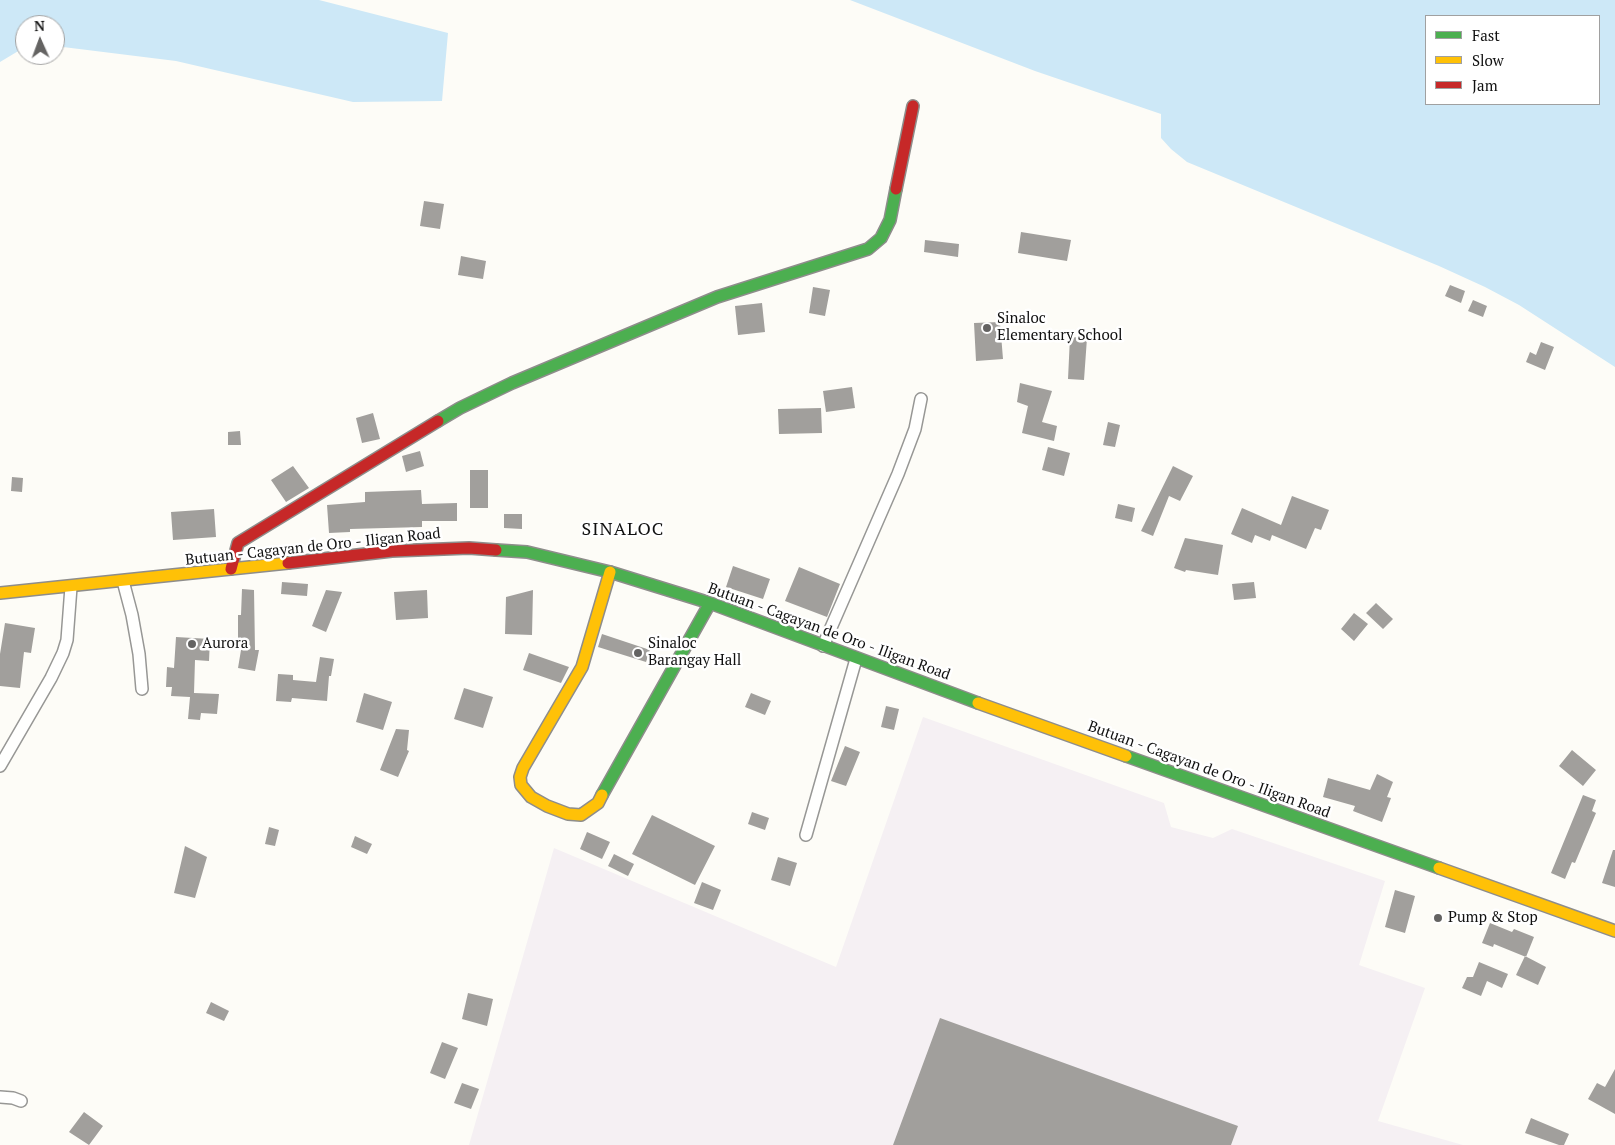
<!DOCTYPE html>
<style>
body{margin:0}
#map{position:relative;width:1615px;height:1145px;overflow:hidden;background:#fdfcf7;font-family:"PT Serif",serif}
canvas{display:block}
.legend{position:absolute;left:1425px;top:15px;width:175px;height:90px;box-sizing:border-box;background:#fff;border:1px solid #a0a0a0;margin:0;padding:6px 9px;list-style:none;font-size:15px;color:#111}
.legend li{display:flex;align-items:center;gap:10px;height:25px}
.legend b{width:25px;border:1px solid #a0a0a0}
.north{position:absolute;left:15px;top:15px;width:50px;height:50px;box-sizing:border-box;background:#fff;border:1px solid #a0a0a0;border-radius:50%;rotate:358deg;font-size:14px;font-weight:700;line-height:20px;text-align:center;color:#111}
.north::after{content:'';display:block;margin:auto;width:18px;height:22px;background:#646362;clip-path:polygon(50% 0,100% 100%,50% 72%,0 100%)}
</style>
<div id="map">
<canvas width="1615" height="1145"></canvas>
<ul class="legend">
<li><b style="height:6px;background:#4caf50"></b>Fast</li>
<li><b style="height:6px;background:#ffc107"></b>Slow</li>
<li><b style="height:6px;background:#c62828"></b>Jam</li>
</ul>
<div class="north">N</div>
</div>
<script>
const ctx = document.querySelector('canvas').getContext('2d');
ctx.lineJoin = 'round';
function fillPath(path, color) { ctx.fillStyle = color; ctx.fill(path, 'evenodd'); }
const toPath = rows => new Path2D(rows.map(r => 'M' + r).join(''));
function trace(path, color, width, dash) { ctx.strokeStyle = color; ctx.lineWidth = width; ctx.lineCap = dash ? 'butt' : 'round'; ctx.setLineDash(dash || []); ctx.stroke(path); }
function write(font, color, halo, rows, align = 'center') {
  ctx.font = font + ' "PT Serif",serif'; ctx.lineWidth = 5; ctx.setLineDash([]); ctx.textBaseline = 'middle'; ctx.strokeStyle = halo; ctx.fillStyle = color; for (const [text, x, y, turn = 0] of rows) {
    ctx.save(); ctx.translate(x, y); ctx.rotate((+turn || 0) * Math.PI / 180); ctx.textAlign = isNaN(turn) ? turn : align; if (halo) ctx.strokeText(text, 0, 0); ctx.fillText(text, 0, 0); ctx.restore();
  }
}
fillPath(toPath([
 [923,717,1164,803,1171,827,1213,838,1232,829,1385,881,1359,965,1425,988,1378,1121,1463,1145,469,1145,554,848,836,967]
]), '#f5f0f3');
fillPath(toPath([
 [0,0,319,0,448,33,442,101,353,102,176,61,55,46,55,25,25,25,25,47,0,62],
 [850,0,1615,0,1615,367,1519,305,1485,287,1439,266,1187,162,1171,149,1161,138,1161,114,1035,71],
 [1426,16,1599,16,1599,104,1426,104]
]), '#cde8f7');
fillPath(toPath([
 [424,201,444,204,440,229,420,226],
 [1021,232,1071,240,1067,261,1018,253],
 [925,240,959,244,958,257,924,252],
 [461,256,486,261,483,279,458,275],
 [1450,285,1465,291,1461,303,1445,296],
 [813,287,830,290,825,316,809,313],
 [1473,300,1487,306,1483,317,1468,311],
 [762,303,765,332,738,335,735,306],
 [1000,322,1003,359,976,361,974,323],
 [1070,337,1087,338,1084,380,1068,379],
 [1541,342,1554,347,1545,370,1526,362,1530,352,1536,355],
 [1020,383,1052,391,1042,422,1057,426,1054,441,1022,433,1028,406,1017,402],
 [852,387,855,408,826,412,823,391],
 [821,408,822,433,779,434,778,409],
 [373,413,380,439,362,443,356,418],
 [1108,422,1120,425,1115,447,1103,445],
 [240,431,241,445,228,445,228,432],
 [1048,447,1070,453,1064,476,1042,470],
 [420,451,424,466,406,472,402,456],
 [293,466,309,488,286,502,271,480],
 [1173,466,1193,476,1180,501,1169,496,1153,536,1141,531],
 [470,470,488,470,488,508,470,508],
 [12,477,23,478,22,492,11,491],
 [421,490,422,504,457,503,457,521,422,521,422,527,350,529,350,532,329,533,327,505,365,502,365,492],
 [1292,496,1329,510,1321,530,1315,528,1306,549,1272,535,1270,541,1255,535,1252,543,1231,534,1242,508,1281,525],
 [1118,504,1135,508,1132,522,1115,518],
 [214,509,216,537,173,540,171,512],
 [504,514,522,514,522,529,504,528],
 [1185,538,1223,545,1218,575,1186,570,1185,572,1174,568],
 [733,566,770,579,763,599,726,587],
 [799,567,840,584,827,617,785,601],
 [282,582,308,584,307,596,281,594],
 [1254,582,1256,598,1234,600,1232,584],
 [242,589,254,590,255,650,259,650,255,671,238,668,242,644,238,644,238,615,241,615],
 [326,590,342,592,326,632,312,626],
 [427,590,428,618,396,620,394,592],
 [533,590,532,635,505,634,506,597],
 [1376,603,1393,619,1383,629,1366,613],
 [1354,613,1368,624,1354,641,1341,629],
 [5,623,35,628,31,653,24,652,20,688,0,686,0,654],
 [602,634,650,650,646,662,598,647],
 [176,637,210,639,209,661,195,660,194,693,219,694,217,714,201,713,200,720,188,719,190,697,171,696,172,687,166,687,167,667,174,668],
 [529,653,569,667,561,683,523,670],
 [320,657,334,659,331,676,329,676,327,701,292,698,291,702,276,701,278,674,293,675,293,680,316,682],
 [464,688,493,697,483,728,454,719],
 [364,693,392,702,383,730,356,722],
 [751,693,771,701,765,715,745,707],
 [886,706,899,709,894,730,881,727],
 [396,729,409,730,407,750,409,751,398,777,380,770],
 [845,746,860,752,846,786,831,781],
 [1572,750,1596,770,1583,786,1559,766],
 [1377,774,1393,782,1387,797,1391,798,1382,822,1353,811,1355,806,1323,797,1328,778,1370,790],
 [1583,795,1596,800,1592,811,1596,813,1575,863,1572,862,1565,879,1551,873],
 [752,812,769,818,765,830,748,824],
 [652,815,715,846,695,885,632,854],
 [269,827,279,830,275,846,265,844],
 [587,832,610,842,602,859,580,849],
 [355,836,372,844,367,854,351,847],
 [185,846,207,857,195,898,174,893],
 [1613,850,1615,850,1615,887,1602,883],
 [614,854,634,864,628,876,608,866],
 [778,857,797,863,790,886,771,880],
 [702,882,721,890,713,910,694,903],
 [1395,890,1415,896,1405,933,1385,927],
 [1490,923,1512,932,1514,929,1534,937,1526,957,1494,944,1493,947,1482,943],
 [1525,956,1546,967,1538,985,1516,975],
 [1479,962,1508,974,1502,988,1487,981,1481,996,1462,988,1467,977,1473,977],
 [468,993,493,999,487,1026,462,1019],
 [211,1002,229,1011,224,1021,206,1013],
 [940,1018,1238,1126,1231,1145,893,1145],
 [442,1042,458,1048,445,1079,430,1073],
 [1615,1069,1615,1114,1588,1099,1597,1083,1605,1087],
 [462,1083,479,1089,471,1109,454,1103],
 [84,1112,103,1126,89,1145,69,1132],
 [1531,1118,1569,1134,1564,1145,1559,1145,1525,1133]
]), '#a19f9c');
const street = toPath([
 [123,581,132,615,139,654,142,689],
 [823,646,898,474,915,429,921,399],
 [0,766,51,678,63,653,67,640,71,587],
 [806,835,856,659],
 [0,1097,13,1098,21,1101]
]);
const fast = toPath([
 [438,421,460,408,512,383,717,297,868,249,881,238,890,220,896,189],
 [496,550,527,552,610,572,710,603,978,703],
 [1126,756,1439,868],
 [602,795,710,603]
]);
const slow = toPath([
 [0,593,288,563],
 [978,703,1126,756],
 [602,795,598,803,581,815,568,814,547,806,531,797,521,785,520,777,523,768,582,667,610,572],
 [1439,868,1615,931]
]);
const jam = toPath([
 [896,189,913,106],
 [288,563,392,551,469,548,496,550],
 [231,569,238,543,438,421]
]);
trace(street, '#979795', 14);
trace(fast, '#8e8d8b', 14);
trace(slow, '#8e8d8b', 14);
trace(jam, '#8e8d8b', 14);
trace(street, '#fffffe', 11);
trace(fast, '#4caf50', 11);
trace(slow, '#ffc107', 11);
trace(jam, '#c62828', 11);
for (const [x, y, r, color] of [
 [987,328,5,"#646362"],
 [192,644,5,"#646362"],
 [638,653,5,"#646362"],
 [1438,918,5,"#646362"]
]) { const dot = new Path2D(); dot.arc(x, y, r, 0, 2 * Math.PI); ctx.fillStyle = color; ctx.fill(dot); trace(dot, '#fff', 2); }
write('15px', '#111', '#fff', [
 ["Sinaloc",997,319],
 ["Elementary School",997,336],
 ["Aurora",202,644],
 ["Sinaloc",648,644],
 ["Barangay Hall",648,661],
 ["Pump & Stop",1448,918]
], 'left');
write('15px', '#111', '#fff', [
 ["Butuan - Cagayan de Oro - Iligan Road",313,547,-6],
 ["Butuan - Cagayan de Oro - Iligan Road",829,632,20],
 ["Butuan - Cagayan de Oro - Iligan Road",1209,770,20]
]);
ctx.letterSpacing = '1px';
write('18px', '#111', '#fff', [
 ["SINALOC",623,530]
]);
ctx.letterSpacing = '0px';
</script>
